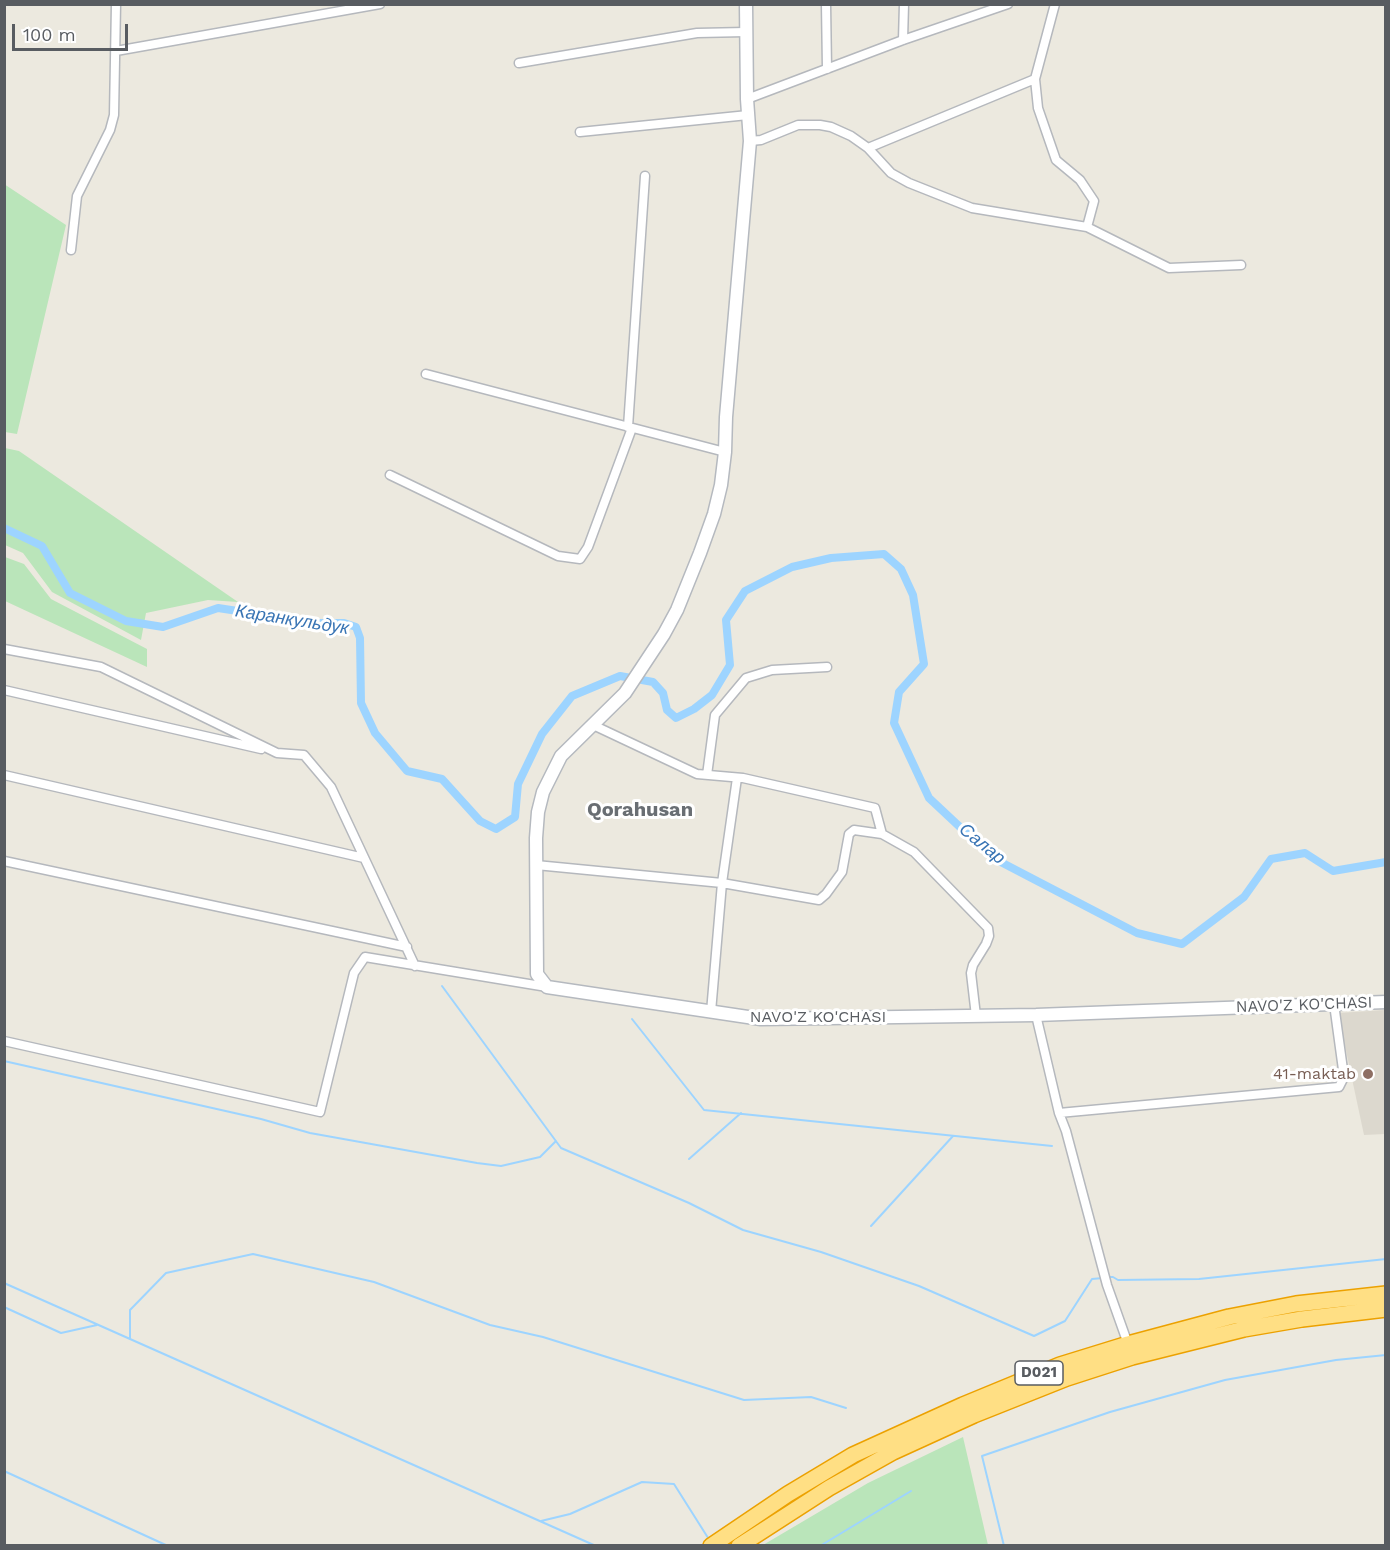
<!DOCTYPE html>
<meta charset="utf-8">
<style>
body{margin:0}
#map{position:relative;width:1390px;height:1550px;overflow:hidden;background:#ece9df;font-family:"Work Sans",sans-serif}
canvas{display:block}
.frame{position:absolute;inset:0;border:6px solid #585c61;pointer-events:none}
.scale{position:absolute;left:12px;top:24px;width:116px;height:27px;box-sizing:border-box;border:3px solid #585c61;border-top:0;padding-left:8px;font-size:18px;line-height:21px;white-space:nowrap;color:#585c61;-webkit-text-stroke:4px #fff;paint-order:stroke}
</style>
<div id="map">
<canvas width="1390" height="1550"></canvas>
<div class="frame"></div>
<div class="scale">100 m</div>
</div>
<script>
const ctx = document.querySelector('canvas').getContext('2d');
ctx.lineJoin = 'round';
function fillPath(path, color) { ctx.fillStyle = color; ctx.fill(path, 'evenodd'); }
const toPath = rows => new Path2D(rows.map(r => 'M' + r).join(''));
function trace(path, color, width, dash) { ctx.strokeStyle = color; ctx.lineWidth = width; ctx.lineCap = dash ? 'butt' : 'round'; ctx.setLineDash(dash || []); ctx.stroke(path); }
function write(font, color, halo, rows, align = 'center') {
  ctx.font = font + ' "Work Sans",sans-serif'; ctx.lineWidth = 6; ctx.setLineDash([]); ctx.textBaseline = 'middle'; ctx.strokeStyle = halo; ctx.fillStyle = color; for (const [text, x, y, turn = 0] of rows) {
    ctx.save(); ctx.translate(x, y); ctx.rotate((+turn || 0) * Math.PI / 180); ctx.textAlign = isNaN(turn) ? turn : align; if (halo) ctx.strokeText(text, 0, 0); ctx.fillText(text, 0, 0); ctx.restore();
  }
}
fillPath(toPath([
 [1385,1010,1385,1134,1364,1135,1338,1013]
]), '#dcd8ce');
fillPath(toPath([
 [4,184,66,225,17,434,5,432],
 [5,448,19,451,238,602,208,600,146,613,141,640,52,592,23,553,5,545],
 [5,557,24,564,51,599,147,649,147,667,5,601],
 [963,1437,988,1545,763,1545,868,1483]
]), '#bae5ba');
trace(toPath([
 [442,986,561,1148,689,1203,743,1230,821,1252,919,1286,1034,1336,1065,1321,1092,1279,1103,1278],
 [632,1019,704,1110,1052,1146],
 [4,1061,261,1119,310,1133,477,1163,501,1166,540,1157,556,1141],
 [689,1159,741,1113],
 [871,1226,953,1136],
 [1108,1277,1113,1277,1118,1280,1199,1279,1386,1259],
 [4,1283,596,1546],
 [4,1307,61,1333,97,1325],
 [130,1339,130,1310,166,1273,253,1254,374,1282,490,1325,543,1337,744,1400,811,1397,846,1408],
 [4,1471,168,1546],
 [541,1521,570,1514,642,1482,674,1484,710,1541],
 [820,1546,911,1491],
 [1004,1546,982,1456,1110,1412,1225,1380,1336,1360,1386,1355]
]), '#9dd4ff', 2);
trace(toPath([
 [4,528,42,546,70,593,126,621,163,627,218,608,317,623,344,623,356,627,360,638,361,703,375,733,407,771,442,779,480,821,496,829,515,817,518,784,542,734,572,696,620,676,653,682,663,693,667,710,676,718,694,709,712,695,730,665,726,620,745,591,792,567,831,558,884,554,901,569,913,595,924,664,899,692,894,723,929,798,993,858,1137,933,1182,944,1244,897,1271,859,1305,853,1333,871,1386,862]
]), '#9dd4ff', 8);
const street = toPath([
 [826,4,827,69],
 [1055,4,1035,79,1038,108,1056,160,1080,180,1094,201,1087,227],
 [903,40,904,4],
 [116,51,380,4],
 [519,63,697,33,746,32],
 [747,99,903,40,1008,4],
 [580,132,748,115],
 [750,141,761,140,798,125,820,125,831,127,851,136,868,148,891,173,909,183,972,208,1087,227,1169,268,1241,265],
 [868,148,1035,79],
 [71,250,77,196,110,130,114,115,116,4],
 [426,374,725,452],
 [628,427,645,176],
 [390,475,558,556,580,559,588,547,632,428],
 [4,649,101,667,277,753,304,755,331,787,415,966],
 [4,690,261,749],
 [593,725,697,774,743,778,875,808,882,834,914,852,988,928,989,936,986,944,973,965,971,973,976,1016],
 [4,775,364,858],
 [707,775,715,715,746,678,772,670,827,667],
 [4,861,407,947],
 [536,865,722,883,819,900,826,894,842,872,849,834,854,830,882,834],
 [711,1012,722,883,737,778],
 [1036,1015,1059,1113,1066,1131,1107,1285,1128,1344],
 [4,1041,320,1112,354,973,365,957,547,987],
 [1059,1113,1339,1087,1344,1077,1334,1004]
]);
const secondary = toPath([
 [746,4,747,99,750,141,726,417,725,452,721,485,714,514,700,553,677,610,664,634,625,693,561,756,543,792,538,812,536,838,537,974,547,987,761,1019,1036,1015,1386,1002]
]);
const highway = toPath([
 [711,1546,788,1494,853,1455,963,1405,1060,1365,1128,1344,1229,1317,1296,1304,1386,1294],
 [739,1546,829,1488,893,1452,974,1415,1067,1378,1132,1357,1244,1329,1302,1319,1386,1309]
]);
trace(street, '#b5b8bd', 11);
trace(secondary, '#b5b9bf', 15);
trace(highway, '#eca100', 18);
trace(street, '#fff', 8);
trace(secondary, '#fff', 12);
trace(highway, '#ffdf84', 15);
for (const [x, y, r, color] of [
 [1368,1074,6,"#8d6e63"]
]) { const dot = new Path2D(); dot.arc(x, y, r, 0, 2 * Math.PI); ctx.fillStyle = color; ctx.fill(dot); trace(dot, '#fff', 2); }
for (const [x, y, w] of [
 [1039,1373,48]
]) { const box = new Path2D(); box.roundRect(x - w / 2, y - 12, w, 24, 4.5); ctx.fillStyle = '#fff'; ctx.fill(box); trace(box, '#585c61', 1.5); }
write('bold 15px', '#585c61', null, [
 ["D021",1039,1373]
]);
write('16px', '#585c61', '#fff', [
 ["NAVO'Z KO'CHASI",1304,1005,-2],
 ["NAVO'Z KO'CHASI",818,1017]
]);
write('16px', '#785e54', '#fff', [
 ["41-maktab",1356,1074]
], 'right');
write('italic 18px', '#3874b4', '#fff', [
 ["Каранкульдук",292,620,9],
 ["Салар",982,844,39]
]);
write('bold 20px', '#696e73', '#fff', [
 ["Qorahusan",640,810]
]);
</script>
